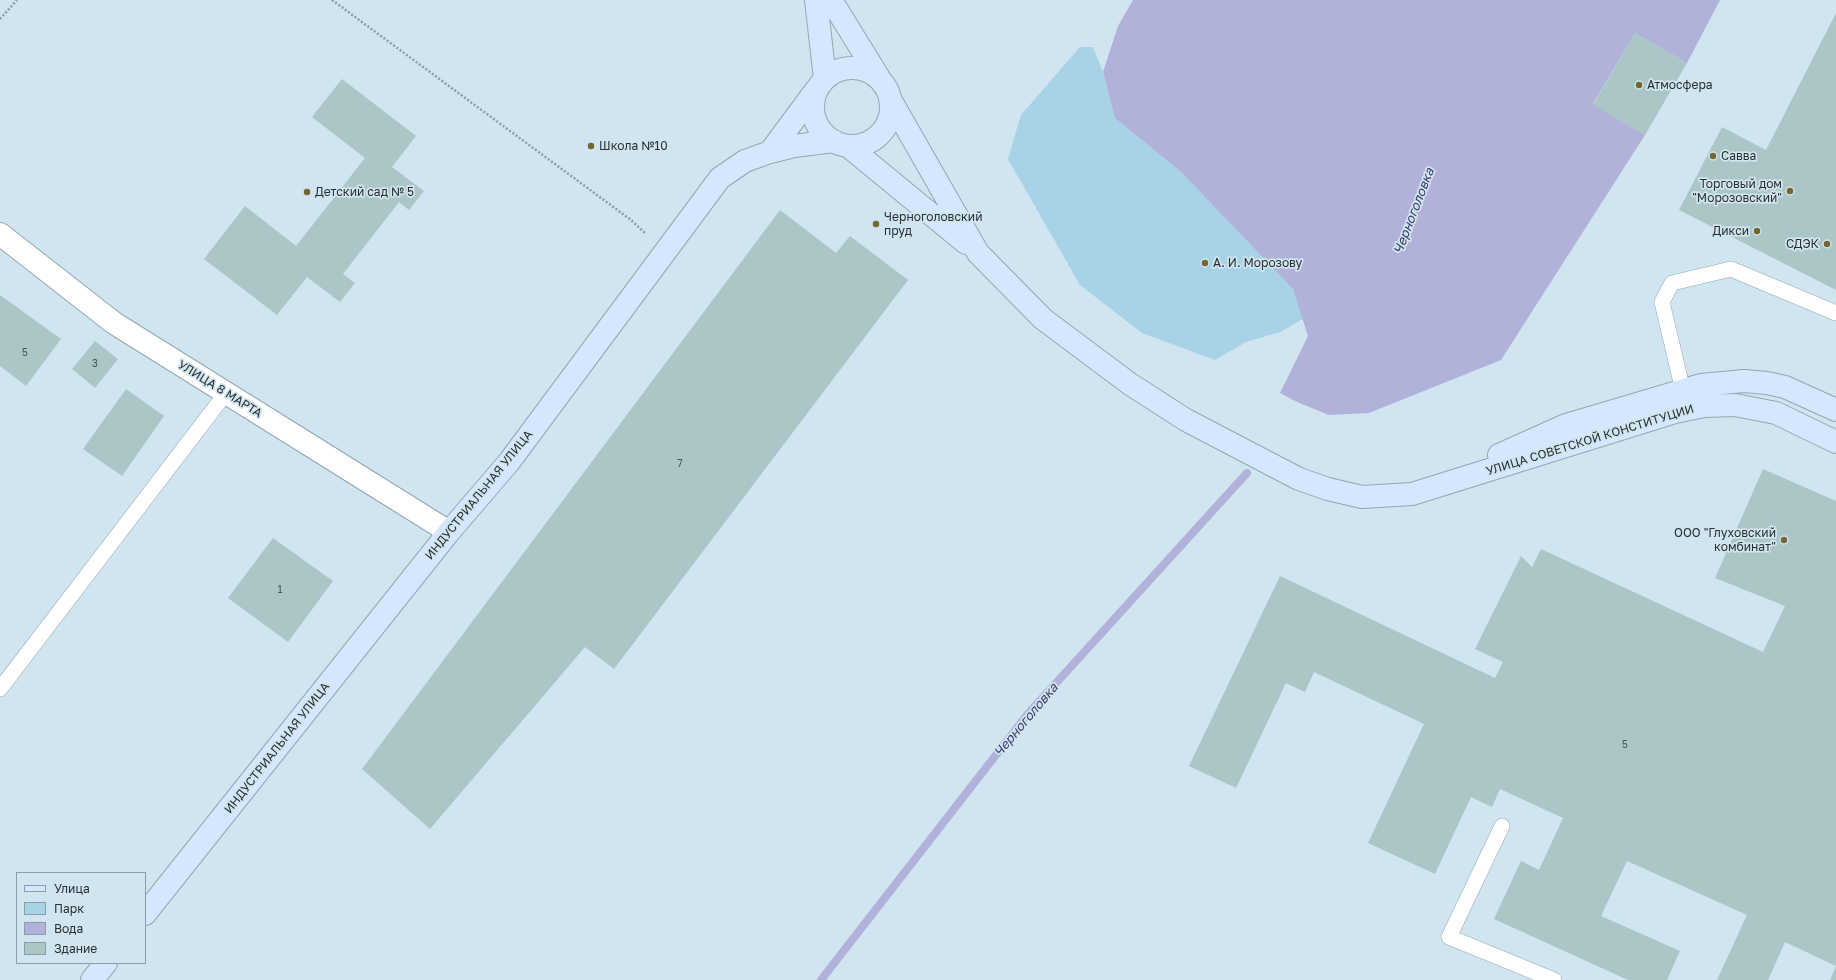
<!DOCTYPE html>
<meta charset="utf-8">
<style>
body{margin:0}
#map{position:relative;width:1836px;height:980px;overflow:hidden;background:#d0e5ef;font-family:"Golos Text",sans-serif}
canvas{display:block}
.legend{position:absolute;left:16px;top:872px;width:130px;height:92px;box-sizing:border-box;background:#d0e5ef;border:1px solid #8d9da4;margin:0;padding:5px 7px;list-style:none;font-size:12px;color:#283034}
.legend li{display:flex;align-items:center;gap:8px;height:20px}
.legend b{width:20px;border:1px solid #8d9da4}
</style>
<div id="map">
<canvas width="1836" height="980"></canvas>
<ul class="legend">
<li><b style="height:5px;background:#d5e7fe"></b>Улица</li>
<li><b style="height:11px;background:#a8d2e5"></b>Парк</li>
<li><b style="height:11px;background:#b0b2d9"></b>Вода</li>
<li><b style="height:11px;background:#acc5c6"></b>Здание</li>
</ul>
</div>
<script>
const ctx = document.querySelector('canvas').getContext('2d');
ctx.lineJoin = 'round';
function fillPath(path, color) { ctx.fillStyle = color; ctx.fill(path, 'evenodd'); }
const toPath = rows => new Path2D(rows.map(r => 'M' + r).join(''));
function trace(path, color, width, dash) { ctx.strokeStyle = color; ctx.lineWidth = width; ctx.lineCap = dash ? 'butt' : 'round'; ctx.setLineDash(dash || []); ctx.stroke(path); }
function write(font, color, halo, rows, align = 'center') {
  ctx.font = font + ' "Golos Text",sans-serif'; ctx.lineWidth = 3.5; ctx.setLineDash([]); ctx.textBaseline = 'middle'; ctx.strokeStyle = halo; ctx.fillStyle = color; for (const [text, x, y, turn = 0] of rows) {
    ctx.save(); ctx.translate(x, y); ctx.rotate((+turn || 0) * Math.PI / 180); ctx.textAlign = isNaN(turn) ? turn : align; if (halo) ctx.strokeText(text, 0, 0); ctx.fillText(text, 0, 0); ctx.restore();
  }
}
fillPath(toPath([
 [1080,47,1093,47,1103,72,1115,118,1181,172,1293,289,1303,319,1280,332,1246,342,1215,360,1142,333,1080,285,1008,159,1021,115]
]), '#a8d2e5');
fillPath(toPath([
 [1133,0,1720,0,1687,63,1635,33,1593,104,1645,135,1501,360,1369,413,1329,415,1297,402,1280,393,1308,336,1293,289,1181,172,1115,118,1103,72,1118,26]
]), '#b0b2d9');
trace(toPath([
 [821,980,1027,715,1247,473]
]), '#b0b2d9', 8);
fillPath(toPath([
 [1836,13,1836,290,1679,210,1722,127,1766,150],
 [1635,33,1687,63,1645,135,1593,105],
 [342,79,416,136,392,167,424,191,409,210,399,202,343,274,355,283,340,302,307,277,277,315,204,259,245,206,296,246,365,158,312,117],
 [780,210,836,253,850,236,908,280,614,669,585,647,430,829,362,769],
 [0,295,61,339,26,386,0,366],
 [95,341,118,359,95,388,72,369],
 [126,389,164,416,122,476,83,449],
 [1763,469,1836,501,1836,966,1785,942,1768,980,1717,980,1747,915,1627,861,1601,916,1680,951,1667,980,1628,980,1494,919,1521,861,1539,870,1563,818,1500,789,1492,807,1471,797,1435,874,1368,843,1424,724,1314,672,1305,692,1286,683,1236,788,1189,766,1280,576,1495,678,1503,662,1475,649,1521,556,1532,567,1541,549,1763,652,1785,606,1715,578],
 [273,538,333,581,288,642,228,598],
 [1836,966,1836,980,1830,980]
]), '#acc5c6');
const lane = toPath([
 [1683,391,1662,302,1672,283,1731,269,1836,313],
 [0,689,226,393],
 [1502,826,1449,937,1554,980]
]);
const street = toPath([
 [0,234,114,323,449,532]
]);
const secondary = toPath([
 [816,0,825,79],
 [831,0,881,81],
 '813 107a39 39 0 1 1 78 0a39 39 0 1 1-78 0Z',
 [890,99,978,253,1043,319,1130,384,1186,420,1299,479,1328,489,1362,497,1412,494,1675,412,1704,406,1735,405,1776,413,1836,442],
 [848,146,966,243],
 [770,152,816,90],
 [1499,455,1566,425,1701,385,1744,381,1767,383,1785,387,1836,410],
 [145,914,449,532,509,462,720,178,745,161,770,152,794,146,834,141],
 [92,980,106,963]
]);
trace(lane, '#93a7b0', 16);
trace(street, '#93a7b0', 24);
trace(secondary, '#93a7b0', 24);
trace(toPath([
 [332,0,631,220,646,234],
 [0,19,17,0]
]), '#8c9ca3', 2.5, [2, 2]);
trace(lane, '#fff', 15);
trace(street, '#fff', 22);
trace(secondary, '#d5e7fe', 22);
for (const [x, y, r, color] of [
 [1639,85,4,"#746532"],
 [591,146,4,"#746532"],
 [1713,156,4,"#746532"],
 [1790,191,4,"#746532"],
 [307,192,4,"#746532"],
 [876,224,4,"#746532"],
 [1757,231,4,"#746532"],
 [1827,244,4,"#746532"],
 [1205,263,4,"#746532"],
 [1784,540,4,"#746532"]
]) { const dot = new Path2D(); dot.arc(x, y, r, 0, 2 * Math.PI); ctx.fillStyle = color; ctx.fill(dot); trace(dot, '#d0e5ef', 1.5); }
write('10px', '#495558', null, [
 ["5",25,353],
 ["3",95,364],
 ["7",680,464],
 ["1",280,590],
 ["5",1625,745]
]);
write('12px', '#283034', '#d0e5ef', [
 ["Атмосфера",1647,85],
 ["Школа №10",599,146],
 ["Савва",1721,156],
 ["Торговый дом",1782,184,"right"],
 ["\"Морозовский\"",1782,198,"right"],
 ["Детский сад № 5",315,192],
 ["Черноголовский",884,217],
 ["пруд",884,231],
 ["Дикси",1749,231,"right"],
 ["СДЭК",1819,244,"right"],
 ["А. И. Морозову",1213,263],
 ["ООО \"Глуховский",1776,533,"right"],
 ["комбинат\"",1776,547,"right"]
], 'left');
write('12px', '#283034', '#d0e5ef', [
 ["УЛИЦА 8 МАРТА",220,389,32],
 ["УЛИЦА СОВЕТСКОЙ КОНСТИТУЦИИ",1590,440,-17],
 ["ИНДУСТРИАЛЬНАЯ УЛИЦА",479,495,-51],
 ["ИНДУСТРИАЛЬНАЯ УЛИЦА",277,748,-52]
]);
write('italic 13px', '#3b3a6d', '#d0e5ef', [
 ["Черноголовка",1414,211,-69],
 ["Черноголовка",1026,720,-50]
]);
</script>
